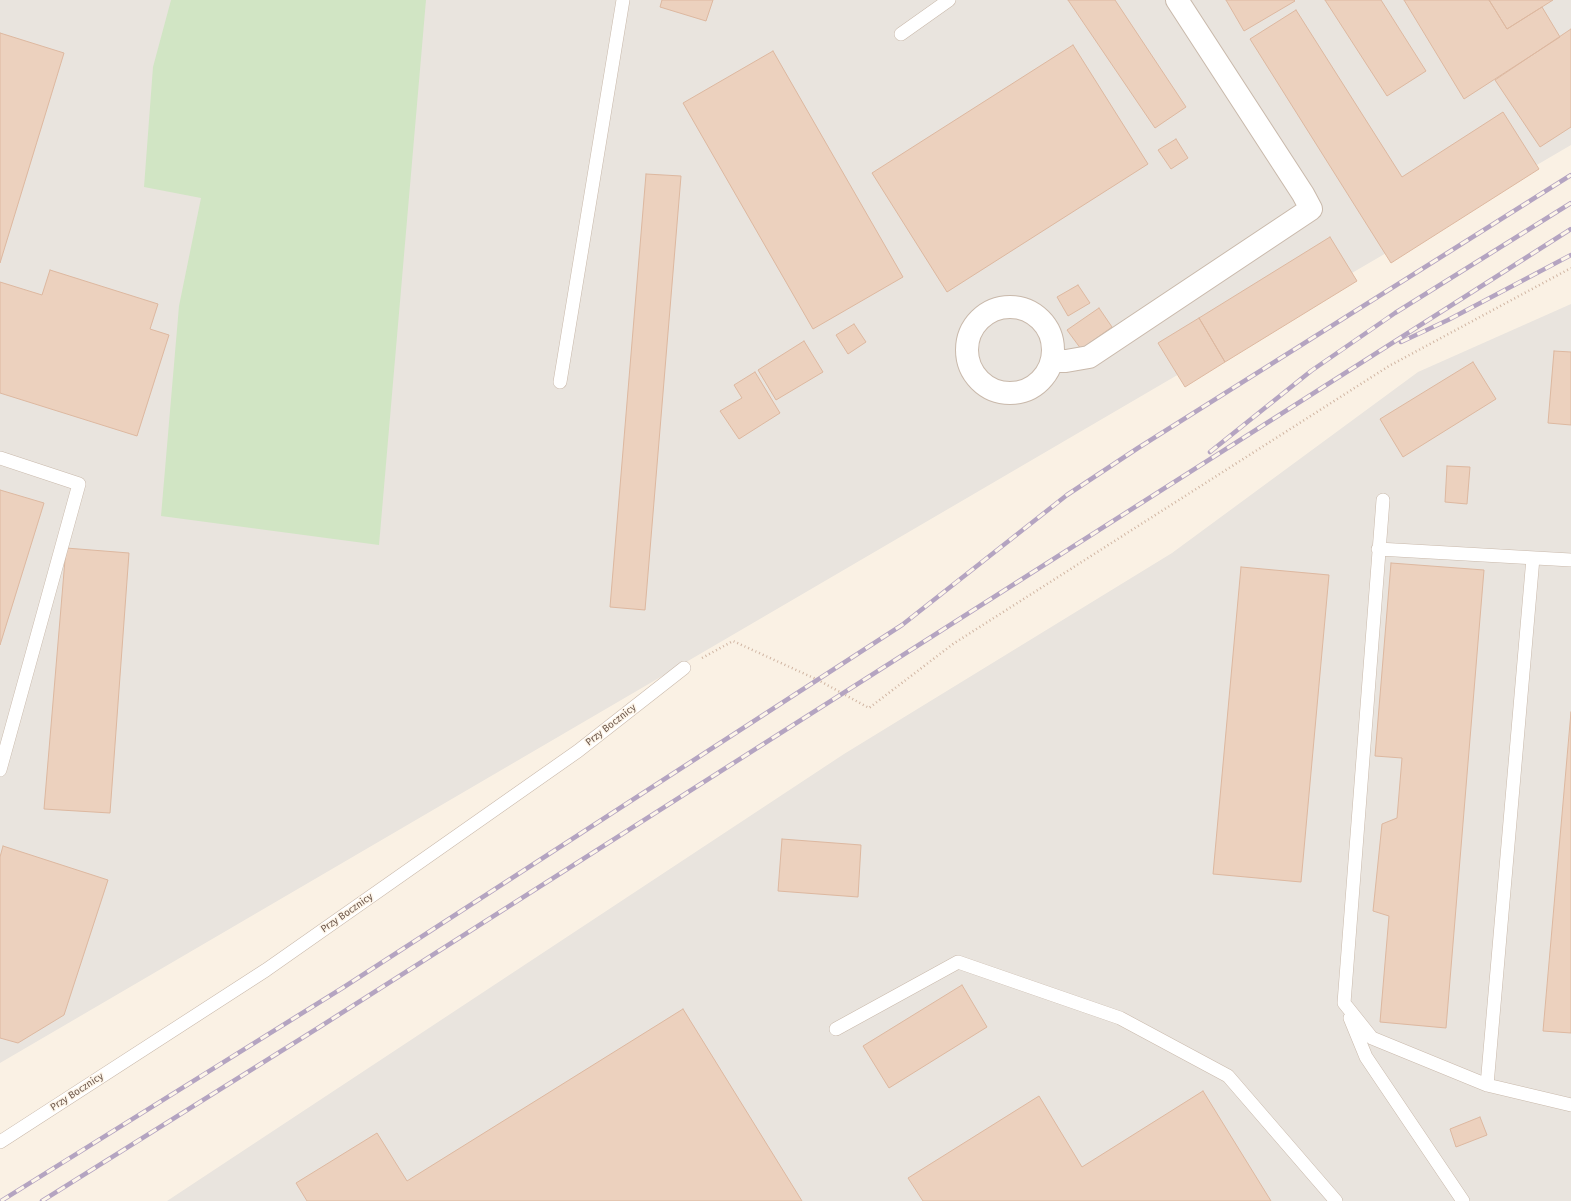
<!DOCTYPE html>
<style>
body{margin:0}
canvas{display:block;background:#faf1e4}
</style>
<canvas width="1571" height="1201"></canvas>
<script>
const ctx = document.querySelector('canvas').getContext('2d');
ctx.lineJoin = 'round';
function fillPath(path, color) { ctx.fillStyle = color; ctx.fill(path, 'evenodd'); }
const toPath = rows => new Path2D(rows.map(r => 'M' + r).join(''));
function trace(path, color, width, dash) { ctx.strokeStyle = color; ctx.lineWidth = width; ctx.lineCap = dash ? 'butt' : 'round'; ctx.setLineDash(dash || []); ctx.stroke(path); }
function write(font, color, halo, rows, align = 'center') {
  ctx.font = font + ' "Fira Sans",sans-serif'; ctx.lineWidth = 3; ctx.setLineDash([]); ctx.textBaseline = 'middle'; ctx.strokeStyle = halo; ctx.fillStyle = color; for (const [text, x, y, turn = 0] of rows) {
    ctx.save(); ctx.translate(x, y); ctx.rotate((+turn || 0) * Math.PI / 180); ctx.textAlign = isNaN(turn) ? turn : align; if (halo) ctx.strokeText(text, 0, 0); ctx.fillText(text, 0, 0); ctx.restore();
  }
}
fillPath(toPath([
 [0,0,1571,0,1571,145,0,1063],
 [1571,304,1571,1201,167,1201,844,754,1172,553,1418,372]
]), '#e9e4de');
fillPath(toPath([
 [171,0,426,0,379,545,161,516,179,306,201,198,144,187,153,67]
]), '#d1e5c4');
const building = toPath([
 [662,0,713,0,706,21,660,7,662,0],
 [1068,0,1115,0,1186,107,1155,128,1068,0],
 [1226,0,1294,0,1295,1,1244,31,1226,0],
 [1325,0,1381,0,1426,71,1387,96,1325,0],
 [1404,0,1489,0,1507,29,1542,7,1560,37,1464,99,1404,0],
 [1489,0,1553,0,1507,29,1489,0],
 [1296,10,1402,177,1503,112,1539,169,1391,263,1250,39,1296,10],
 [1571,29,1571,127,1540,147,1495,80,1571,29],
 [0,33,64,53,0,263,0,33],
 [1073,45,1148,164,947,292,872,173,1073,45],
 [773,51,903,277,813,329,683,103,773,51],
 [1176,139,1188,158,1171,169,1158,150,1176,139],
 [646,174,681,176,645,610,610,607,646,174],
 [1330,237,1357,281,1225,362,1199,318,1330,237],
 [50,270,158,304,150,329,169,335,137,436,0,393,0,282,42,295,50,270],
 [1078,285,1090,303,1068,316,1057,297,1078,285],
 [1099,308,1112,327,1081,349,1067,330,1099,308],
 [1199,318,1225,362,1185,387,1158,343,1199,318],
 [854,324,866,342,848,354,836,335,854,324],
 [804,341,823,372,776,400,758,370,804,341],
 [1554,351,1571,352,1571,425,1548,423,1554,351],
 [1473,362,1496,399,1403,457,1380,419,1473,362],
 [755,372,780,413,739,439,720,411,742,398,734,385,755,372],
 [1447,466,1470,467,1467,504,1445,502,1447,466],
 [0,490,44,503,0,645,0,490],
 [66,548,129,553,110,813,44,809,66,548],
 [1391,563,1484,570,1446,1028,1380,1022,1389,916,1373,911,1382,824,1397,818,1402,758,1375,756,1391,563],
 [1241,567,1329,575,1301,882,1213,874,1241,567],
 [1571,712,1571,1033,1543,1031,1571,712],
 [782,839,861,845,858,897,778,891,782,839],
 [3,846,108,880,64,1015,18,1043,0,1038,0,857,3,846],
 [962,985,987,1027,889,1088,863,1046,962,985],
 [683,1009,802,1201,307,1201,296,1183,377,1133,407,1181,683,1009],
 [1203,1091,1271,1201,923,1201,908,1178,1039,1096,1082,1167,1203,1091],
 [1480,1117,1487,1135,1456,1147,1450,1129,1480,1117]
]);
fillPath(building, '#ecd1be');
trace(building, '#ddb8a0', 1);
const lane = toPath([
 [901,34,949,0],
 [560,382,623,0],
 [0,458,79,484,0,770],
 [1383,500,1344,1003,1372,1038,1487,1085],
 [1378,549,1571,560],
 [1533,558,1487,1085,1571,1105],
 [1350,1018,1366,1057,1463,1201],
 [836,1029,958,962,1120,1018,1228,1076,1336,1201],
 [0,1142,266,970,578,751,684,668]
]);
const street = toPath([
 '967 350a43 43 0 1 1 86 0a43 43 0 1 1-86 0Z',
 [1052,361,1066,361,1089,357,1311,209,1303,194,1177,0]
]);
trace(lane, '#c9b9ab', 14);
trace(street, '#c9b9ab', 24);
trace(toPath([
 [702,658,733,641,818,680,869,708,953,644,1389,366,1571,268]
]), '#d0b5a2', 2.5, [1, 3]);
trace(lane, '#fff', 13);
trace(street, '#fff', 22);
const rail = toPath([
 [1401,342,1448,320,1571,255],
 [1210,452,1311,371,1395,313,1571,203],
 [1,1201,344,987,902,625,1067,495,1138,448,1571,175],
 [42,1201,318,1028,1571,229]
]);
trace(rail, '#b4a4c1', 4.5);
trace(rail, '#fdf5e9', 3, [9]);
write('10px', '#6f594c', '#fdf5e9', [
 ["Przy Bocznicy",611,725,-38],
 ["Przy Bocznicy",347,913,-35],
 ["Przy Bocznicy",77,1092,-33]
]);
</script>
